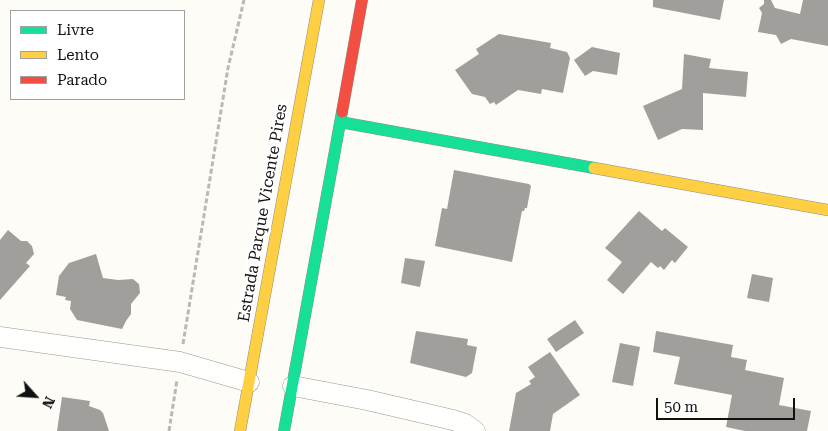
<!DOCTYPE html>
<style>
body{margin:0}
#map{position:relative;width:828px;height:431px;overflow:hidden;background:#fdfcf7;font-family:"Roboto Serif",serif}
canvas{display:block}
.legend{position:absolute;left:10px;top:10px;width:175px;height:90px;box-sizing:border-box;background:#fff;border:1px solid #a0a0a0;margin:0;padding:6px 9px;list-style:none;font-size:15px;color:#111}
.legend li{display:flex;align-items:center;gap:10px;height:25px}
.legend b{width:25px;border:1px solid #a0a0a0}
.north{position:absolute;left:10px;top:371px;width:50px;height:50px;-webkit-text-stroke:4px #fff;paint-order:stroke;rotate:116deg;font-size:14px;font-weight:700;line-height:20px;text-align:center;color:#111}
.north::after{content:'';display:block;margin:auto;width:18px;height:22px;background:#111;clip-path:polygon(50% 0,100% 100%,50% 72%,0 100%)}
.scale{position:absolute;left:656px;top:398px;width:139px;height:22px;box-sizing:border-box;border:2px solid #111;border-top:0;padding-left:6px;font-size:15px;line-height:18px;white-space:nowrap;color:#111;-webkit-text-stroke:4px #fff;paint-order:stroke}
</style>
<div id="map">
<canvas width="828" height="431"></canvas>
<ul class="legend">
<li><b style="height:6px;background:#16e098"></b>Livre</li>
<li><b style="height:6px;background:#ffcf43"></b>Lento</li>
<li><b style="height:6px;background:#f24e42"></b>Parado</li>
</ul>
<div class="north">N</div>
<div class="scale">50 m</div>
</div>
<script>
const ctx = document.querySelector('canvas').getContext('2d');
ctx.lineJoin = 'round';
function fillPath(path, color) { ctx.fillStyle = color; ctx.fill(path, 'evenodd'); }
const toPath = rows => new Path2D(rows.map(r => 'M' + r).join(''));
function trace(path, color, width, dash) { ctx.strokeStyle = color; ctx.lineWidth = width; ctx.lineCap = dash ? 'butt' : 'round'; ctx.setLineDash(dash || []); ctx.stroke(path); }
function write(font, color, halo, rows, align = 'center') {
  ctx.font = font + ' "Roboto Serif",serif'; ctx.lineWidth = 5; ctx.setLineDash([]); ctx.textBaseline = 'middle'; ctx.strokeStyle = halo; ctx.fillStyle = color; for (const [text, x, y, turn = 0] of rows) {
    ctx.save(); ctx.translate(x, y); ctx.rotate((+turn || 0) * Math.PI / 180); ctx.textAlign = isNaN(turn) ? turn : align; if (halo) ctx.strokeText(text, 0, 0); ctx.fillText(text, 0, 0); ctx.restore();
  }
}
fillPath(toPath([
 [653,0,724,0,720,20,653,7],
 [764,0,771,0,775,8,800,14,803,0,828,0,828,46,791,39,781,44,776,35,758,32,762,13,759,8,764,4],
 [499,34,551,43,550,48,567,52,570,58,563,93,542,89,541,94,518,90,496,105,494,102,490,104,485,97,472,94,455,70,479,54,476,49],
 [592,47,620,53,617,75,593,71,585,76,574,60],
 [684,54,711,59,709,68,748,72,746,97,703,93,703,130,682,129,658,140,643,106,682,89],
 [454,170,529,184,531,186,527,208,525,208,524,211,522,211,512,262,435,246,442,208,447,209],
 [639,211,662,231,665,228,688,247,675,263,672,260,664,270,660,266,658,268,651,262,623,294,607,280,622,262,605,248],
 [8,230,21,241,27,241,32,246,34,254,26,263,30,266,0,300,0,240],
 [96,254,103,278,118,280,133,279,139,284,140,293,131,304,131,314,126,321,122,329,77,320,70,309,71,301,65,300,66,297,56,295,59,276,69,263],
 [405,258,425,261,420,287,401,283],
 [752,274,773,278,769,302,747,298],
 [575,320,584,333,556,352,547,339],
 [416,331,468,339,467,345,477,347,472,373,466,377,410,363],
 [656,331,733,345,731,357,747,360,745,370,784,378,779,405,811,411,807,431,745,431,726,427,732,395,674,384,680,357,653,352],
 [620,343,640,347,633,386,612,382],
 [550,352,580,395,553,414,550,431,509,431,516,393,531,384,529,381,535,377,528,367],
 [62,397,90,401,89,406,100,410,103,413,109,431,57,431]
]), '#a19f9c');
const street = toPath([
 [0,337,180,362,249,382],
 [293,386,367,400,453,420,465,424,475,431]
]);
const fast = toPath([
 [340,122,594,168],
 [284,431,342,112]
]);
const slow = toPath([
 [594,168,828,210],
 [240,431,319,0]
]);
const jam = toPath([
 [342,112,362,0]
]);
trace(street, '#979795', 21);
trace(fast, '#8e8d8b', 12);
trace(slow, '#8e8d8b', 12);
trace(jam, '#8e8d8b', 12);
trace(toPath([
 [183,344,228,68,244,0],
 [169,431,177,380]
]), '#b9b9b8', 3, [5, 2.5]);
trace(street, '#fffffe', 20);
trace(fast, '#16e098', 11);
trace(slow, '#ffcf43', 11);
trace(jam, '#f24e42', 11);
write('16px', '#111', '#fff', [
 ["Estrada Parque Vicente Pires",263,213,-80]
]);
</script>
